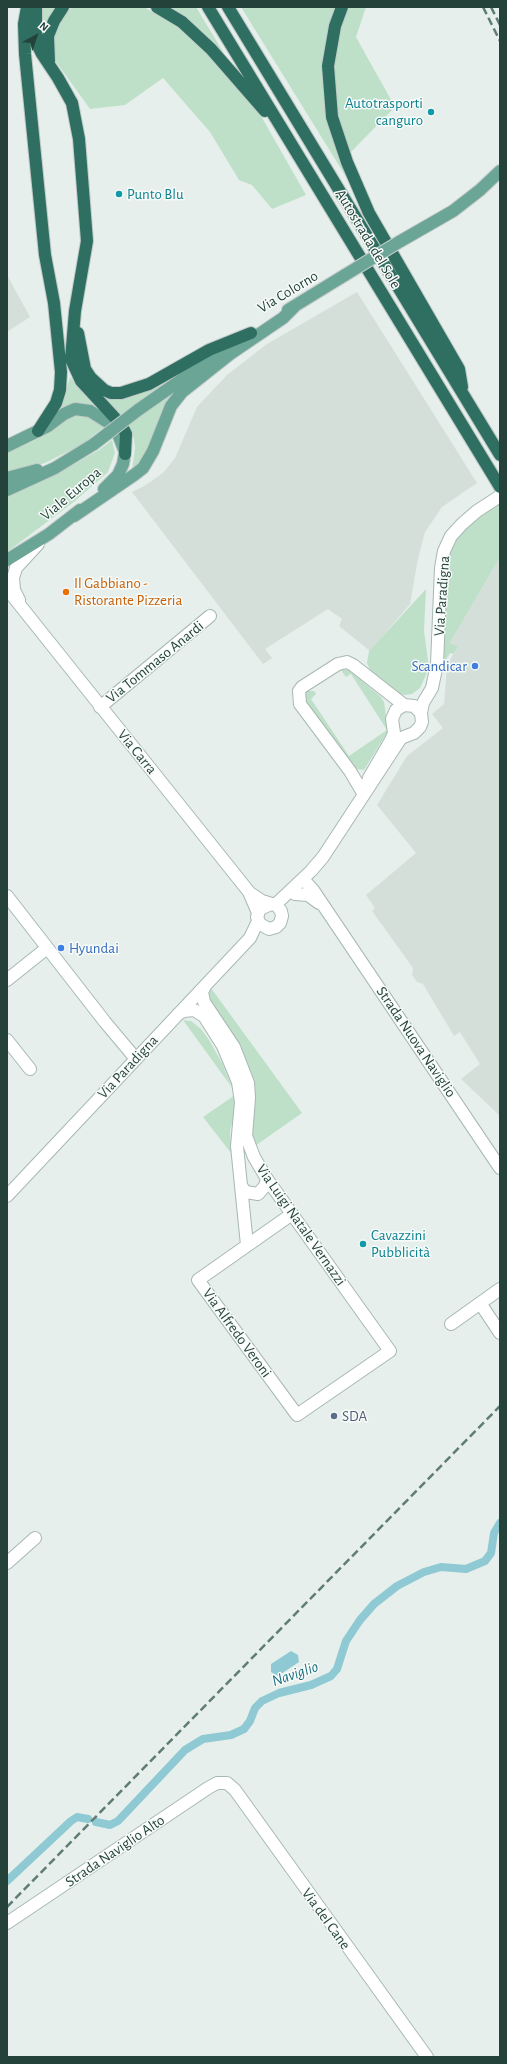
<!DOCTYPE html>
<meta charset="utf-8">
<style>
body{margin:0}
#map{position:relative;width:507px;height:2064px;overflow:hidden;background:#e6efeb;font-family:"Alegreya Sans",sans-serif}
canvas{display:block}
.frame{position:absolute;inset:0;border:8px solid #24423a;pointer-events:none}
.north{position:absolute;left:16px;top:16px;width:40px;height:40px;-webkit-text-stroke:3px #f7fbf9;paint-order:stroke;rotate:40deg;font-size:11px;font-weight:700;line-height:16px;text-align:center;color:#24423a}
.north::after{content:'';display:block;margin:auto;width:14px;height:18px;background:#24423a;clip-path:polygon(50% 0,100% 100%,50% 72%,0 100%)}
</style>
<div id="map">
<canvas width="507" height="2064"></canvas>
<div class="frame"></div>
<div class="north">N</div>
</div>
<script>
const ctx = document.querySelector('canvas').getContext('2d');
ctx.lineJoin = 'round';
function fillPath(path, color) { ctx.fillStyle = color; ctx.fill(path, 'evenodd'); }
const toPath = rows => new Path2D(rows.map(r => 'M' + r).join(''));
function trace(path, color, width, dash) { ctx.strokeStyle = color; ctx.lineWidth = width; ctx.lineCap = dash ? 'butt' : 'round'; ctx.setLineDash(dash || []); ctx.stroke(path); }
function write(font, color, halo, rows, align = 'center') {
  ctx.font = font + ' "Alegreya Sans",sans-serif'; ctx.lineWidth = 3; ctx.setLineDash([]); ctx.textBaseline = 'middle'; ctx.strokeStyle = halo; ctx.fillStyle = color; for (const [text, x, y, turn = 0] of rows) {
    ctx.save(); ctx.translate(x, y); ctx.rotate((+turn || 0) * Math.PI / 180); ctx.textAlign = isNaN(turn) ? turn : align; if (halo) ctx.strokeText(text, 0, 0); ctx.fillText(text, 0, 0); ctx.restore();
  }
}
fillPath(toPath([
 [7,275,30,317,7,332],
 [357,292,477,483,442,507,425,532,418,559,410,604,370,651,339,626,342,619,328,609,265,649,272,658,263,664,132,492,146,485,164,472,175,458,197,407,227,375,267,344],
 [500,557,500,1116,461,1079,480,1064,460,1032,454,1036,423,984,417,982,412,975,413,968,372,911,375,908,366,895,416,853,377,805,407,756,443,728,432,714,444,704,447,666,457,647,450,643]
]), '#d4dfda');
fillPath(toPath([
 [42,7,59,7,43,29,39,30],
 [72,7,144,7,179,27,211,55,257,109,306,195,272,209,252,185,239,180,210,132,163,78,125,105,90,109,52,56,52,44,56,25],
 [162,7,196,7,234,70],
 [241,7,337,7,325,46,323,81,329,124,356,193],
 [347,7,366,7,356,37,395,107,349,154,335,114,331,73,338,28],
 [179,373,120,415,96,388,105,394],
 [70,377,94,406,95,407,61,410],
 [183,384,140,463,132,470,135,448,134,439,129,426,141,415],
 [81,413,97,421,104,427,90,438,91,440,45,463,7,474,7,452,34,441,63,420],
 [112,440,115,453,108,472,75,501,7,552,7,496,61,472,99,450],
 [499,503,500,557,450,643,458,647,453,654,450,653,444,663,442,661,447,554,460,530],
 [426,589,424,631,429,668,420,688,412,694,404,695,398,694,370,670,367,663,369,651],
 [341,670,349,670,381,697,384,702,388,731,364,770,355,769,302,698,306,691,314,691,316,694,311,699,349,756,387,730,351,674,346,677],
 [211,988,302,1113,255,1146,251,1134,255,1092,249,1068,206,994],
 [183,1020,191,1021,201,1029,209,1040,222,1063,233,1089],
 [235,1095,234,1115,230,1131,231,1153,203,1117]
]), '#bfe0c8');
fillPath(toPath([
 [291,1651,298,1655,299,1662,278,1676,271,1672,271,1664]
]), '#8ec9d4');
trace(toPath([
 [96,1822,110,1825,118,1821,185,1750,203,1739,231,1735,244,1729,250,1721,255,1708,262,1701,279,1693,311,1685,331,1676,337,1669,346,1641,360,1620,374,1604,397,1586,424,1572,441,1567,466,1569,485,1561,491,1553,494,1533,500,1523],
 [7,1881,71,1821,77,1817,88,1819]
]), '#8ec9d4', 8);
const minor = toPath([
 [7,589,249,892,258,913],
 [19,600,14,590,13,578,16,568,38,544],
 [100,707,210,616],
 [421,713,423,703,432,688,437,664,441,568,444,551,451,536,462,524,477,511,500,496],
 [363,793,350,771,300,704,299,691,302,687,338,664,347,662,353,665,404,705],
 [303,879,313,890,500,1168],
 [250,893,262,901,275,905,277,906,281,911,282,916,280,923,276,927,269,929,260,924,257,917,260,909,271,904],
 [295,894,308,895,319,903],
 [7,896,105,1022,136,1059],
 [275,905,311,871,323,857,401,738,414,733,420,727,422,722,421,713,414,706,404,705,396,710,392,719,394,733,391,740,369,778,365,791],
 [7,980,47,948],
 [205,986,202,992,204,1002,234,1047,248,1083,249,1098,246,1136,254,1157,267,1179,292,1214,390,1351,297,1415,198,1280,292,1214],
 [178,1014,184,1011,194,1010,204,1016,223,1046,238,1082,241,1102,237,1146,247,1245],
 [7,1040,30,1069],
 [241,1186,246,1192,258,1194,265,1186,267,1179],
 [7,1196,250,938,258,921],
 [480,1303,500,1333],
 [451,1324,500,1289],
 [7,1563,35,1538],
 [7,1923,208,1788,217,1783,227,1783,235,1790,427,2057]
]);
const major = toPath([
 [399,242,453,211,480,190,500,171],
 [288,310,345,275],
 [138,410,231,345],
 [7,446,48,426,64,414,75,409,90,411,109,423],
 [7,478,37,470],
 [104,489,118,475,123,464,125,452,118,434],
 [7,490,55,468,94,444],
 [74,516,134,475,143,468,153,451,171,406,182,392,230,354,283,318,294,307],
 [7,560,49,534,80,510]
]);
const highway = toPath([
 [27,7,24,24,25,54,45,255,54,303,61,372,60,390,56,403,38,431],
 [36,7,36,34,38,46,42,54,58,78,72,103,79,139,87,241,75,311,71,359,81,381,115,418],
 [157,7,182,22,211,49,265,111],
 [208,7,500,487],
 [228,7,500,455],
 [342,7,335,26,328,66,332,117,347,162,369,213,459,369,462,387],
 [49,61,48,36,54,21,63,7],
 [78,333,85,369,91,378,104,390,111,393,121,393,149,384,209,350,251,333],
 [124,430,126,434,125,454]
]);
trace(minor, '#a8b8b2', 14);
trace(major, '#c2cac8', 14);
trace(highway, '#c2cac8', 14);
trace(minor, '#fff', 12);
trace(major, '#6aa596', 12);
trace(highway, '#2f6f62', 12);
trace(toPath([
 [483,7,500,41],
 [491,7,500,25],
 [7,1907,500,1406]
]), '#5f7d75', 2.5, [8, 4]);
const majorBridge = toPath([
 [345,275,399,242],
 [94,444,138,410]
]);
trace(majorBridge, '#c2cac8', 14, []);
trace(majorBridge, '#6aa596', 12);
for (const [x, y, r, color] of [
 [431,112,4,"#0f9aa8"],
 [119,194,4,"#0f9aa8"],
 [66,592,4,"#e8710a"],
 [475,666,4,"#3f7fe0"],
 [61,948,4,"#3f7fe0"],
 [363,1244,4,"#0f9aa8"],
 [334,1416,4,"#5c6f8a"]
]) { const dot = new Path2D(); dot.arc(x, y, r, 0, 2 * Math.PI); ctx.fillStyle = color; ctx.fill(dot); trace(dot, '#f7fbf9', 1.5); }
write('15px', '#0d838f', '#f7fbf9', [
 ["Autotrasporti",423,103,"right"],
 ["canguro",423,120,"right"],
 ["Punto Blu",127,194],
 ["Cavazzini",371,1235],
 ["Pubblicità",371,1252]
], 'left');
write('15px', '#24423a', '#f7fbf9', [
 ["Autostrada del Sole",368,239,59],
 ["Via Colorno",288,292,-31],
 ["Viale Europa",71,494,-40],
 ["Via Paradigna",442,596,-86],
 ["Via Tommaso Anardi",155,662,-39],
 ["Via Carra",137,752,51],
 ["Strada Nuova Naviglio",416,1042,56],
 ["Via Paradigna",128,1067,-47],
 ["Via Luigi Natale Vernazzi",301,1225,55],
 ["Via Alfredo Veroni",237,1333,54],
 ["Strada Naviglio Alto",115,1851,-34],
 ["Via del Cane",326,1919,54]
]);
write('15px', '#c56008', '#f7fbf9', [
 ["Il Gabbiano -",74,583],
 ["Ristorante Pizzeria",74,600]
], 'left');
write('15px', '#366cbe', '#f7fbf9', [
 ["Scandicar",467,666],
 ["Hyundai",69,948,"left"]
], 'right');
write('15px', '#4e5e75', '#f7fbf9', [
 ["SDA",342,1416]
], 'left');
write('italic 16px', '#1c6f80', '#f7fbf9', [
 ["Naviglio",295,1674,-19]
]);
</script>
